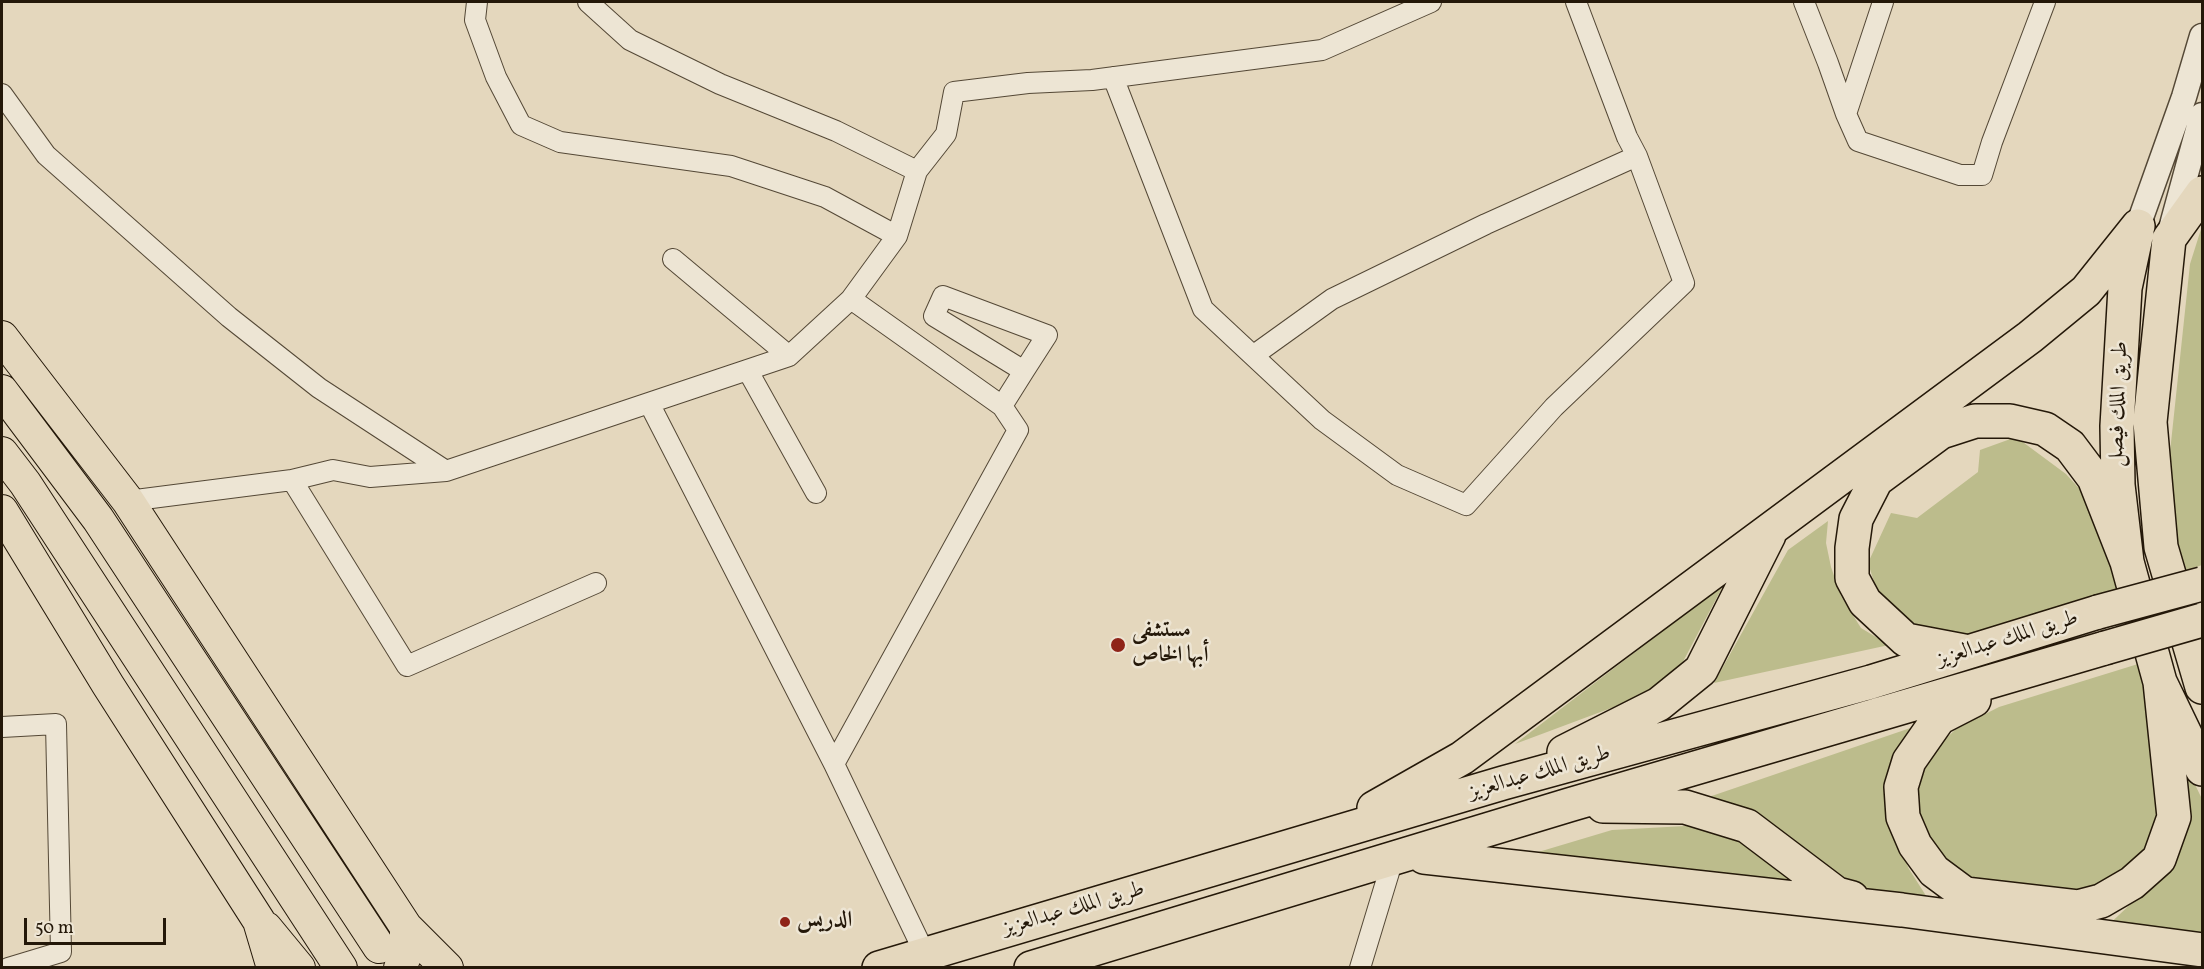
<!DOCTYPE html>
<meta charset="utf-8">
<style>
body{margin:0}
#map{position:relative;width:2204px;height:969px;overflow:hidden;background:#e4d7bd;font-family:Vollkorn,serif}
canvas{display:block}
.frame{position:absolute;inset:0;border:3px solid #241809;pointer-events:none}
.scale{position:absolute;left:24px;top:918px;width:142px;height:27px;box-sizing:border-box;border:3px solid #241809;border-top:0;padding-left:8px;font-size:18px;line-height:21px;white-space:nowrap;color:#241809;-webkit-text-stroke:4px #ede5d4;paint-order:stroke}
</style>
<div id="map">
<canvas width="2204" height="969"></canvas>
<div class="frame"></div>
<div class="scale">50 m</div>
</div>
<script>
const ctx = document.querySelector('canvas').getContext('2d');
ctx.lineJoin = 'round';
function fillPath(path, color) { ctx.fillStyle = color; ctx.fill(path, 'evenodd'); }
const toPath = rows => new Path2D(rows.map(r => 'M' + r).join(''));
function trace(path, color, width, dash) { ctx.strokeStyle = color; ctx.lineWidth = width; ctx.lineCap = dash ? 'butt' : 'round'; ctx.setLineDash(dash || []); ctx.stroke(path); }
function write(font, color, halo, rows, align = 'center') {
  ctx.font = font + ' Vollkorn,Amiri,serif'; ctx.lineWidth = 5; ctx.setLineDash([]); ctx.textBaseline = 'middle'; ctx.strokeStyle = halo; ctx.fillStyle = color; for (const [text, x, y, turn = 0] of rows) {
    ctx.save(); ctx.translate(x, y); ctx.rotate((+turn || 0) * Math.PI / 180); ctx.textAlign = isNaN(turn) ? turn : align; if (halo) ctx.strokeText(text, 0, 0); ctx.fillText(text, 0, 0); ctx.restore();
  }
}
fillPath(toPath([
 [2202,226,2202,565,2182,572,2165,499,2190,264],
 [2016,437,2066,474,2085,495,2120,589,1968,641,1922,628,1897,612,1877,591,1868,563,1891,513,1917,518,1978,472,1980,450],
 [1828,521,1826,543,1831,567,1841,596,1861,628,1889,645,1714,683,1788,550],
 [1724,584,1677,673,1654,692,1515,744],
 [2138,664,2162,743,2164,791,2150,862,2069,901,1964,887,1937,855,1915,812,1920,772,1937,747,1956,729,1999,707],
 [1925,723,1897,843,1909,869,1930,902,1852,893,1700,800],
 [2185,764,2202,799,2202,944,2102,931,2137,898],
 [1722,824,1812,893,1525,856,1612,830]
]), '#bcbc8c');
const minor = toPath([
 [477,2,475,20,496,77,521,125,560,142,731,166,825,197,897,236],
 [588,2,630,40,720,84,836,131,917,171],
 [1804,2,1828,63,1846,114],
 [1883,2,1846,114,1858,141,1960,175,1982,175,1992,142,2045,2],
 [1113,77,1203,309,1322,420,1397,475,1466,505,1554,407,1684,283,1637,156,1627,137,1576,2],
 [2,94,46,155,229,317,319,388,446,471],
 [673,259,789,356],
 [851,299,1002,406],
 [1254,355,1332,299,1486,224,1637,156],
 [748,371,816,493],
 [649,403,834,764,925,954],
 [292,480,407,666,596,583],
 [128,501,292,480,333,470,370,477,446,471,789,356,851,299,897,236,917,171,946,134,954,92,1028,83,1092,80,1322,50,1431,2],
 [2,727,56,724,61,952,8,968],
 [834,764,1018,430,1002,406,1024,371,1047,335,943,296,934,316,1024,371],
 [1360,968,1393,859]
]);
const tertiary = toPath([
 [2172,225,2202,115],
 [2138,226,2184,97,2202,36]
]);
const primary = toPath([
 [2,337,128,501,406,927,447,968],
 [2,391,98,519,379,947],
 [2,453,25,483,341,968],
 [2,511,108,685,259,921,273,968],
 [266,928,299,968],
 [400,968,406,954,406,927]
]);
const trunk = toPath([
 [2202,193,2169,239,2150,422,2161,547,2202,687],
 [2137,232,2125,288,2117,426,2118,485,2127,562,2160,682,2202,769],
 [1964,651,1906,640,1865,602,1852,578,1852,548,1856,519,1876,480,1941,432,1975,421,2010,421,2045,429,2070,446,2094,478,2127,562],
 [1974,700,1939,718,1909,761,1901,787,1903,817,1915,845,1934,871,1965,894,2078,907,2101,901,2132,883,2159,859,2174,817,2160,682],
 [1564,752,1659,704,1701,670,1769,535],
 [1603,806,1685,807,1747,826,1837,894,1852,898],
 [1374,808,1462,758,2030,337,2086,291,2138,226],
 [1424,857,1902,910,2202,950],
 [879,968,1503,783,1871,682,2098,612],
 [1031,968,1569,805,2105,648]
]);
trace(minor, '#544836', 22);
trace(tertiary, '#544836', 27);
trace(primary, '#241809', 34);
trace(trunk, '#241809', 36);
trace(minor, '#ede5d4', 20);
trace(tertiary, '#ede5d4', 24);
trace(primary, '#e4d7bd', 32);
trace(trunk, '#e4d7bd', 33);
const trunkBridge = toPath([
 [2098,612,2202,584],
 [2105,648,2202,620]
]);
trace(trunkBridge, '#241809', 36, []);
trace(trunkBridge, '#e4d7bd', 33);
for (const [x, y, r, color] of [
 [1118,645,8,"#8f2418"],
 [785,922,6,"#8f2418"]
]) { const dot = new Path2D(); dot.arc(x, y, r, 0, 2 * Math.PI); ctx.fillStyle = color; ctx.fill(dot); trace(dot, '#ede5d4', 2); }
write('22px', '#241809', '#ede5d4', [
 ["طريق الملك فيصل",2120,404,-88],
 ["طريق الملك عبدالعزيز",2008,640,-17],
 ["طريق الملك عبدالعزيز",1540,774,-16],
 ["طريق الملك عبدالعزيز",1074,910,-16]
]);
write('bold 22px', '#241809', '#ede5d4', [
 ["مستشفى",1132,632],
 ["أبها الخاص",1132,657],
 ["الدريس",797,922]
], 'left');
</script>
